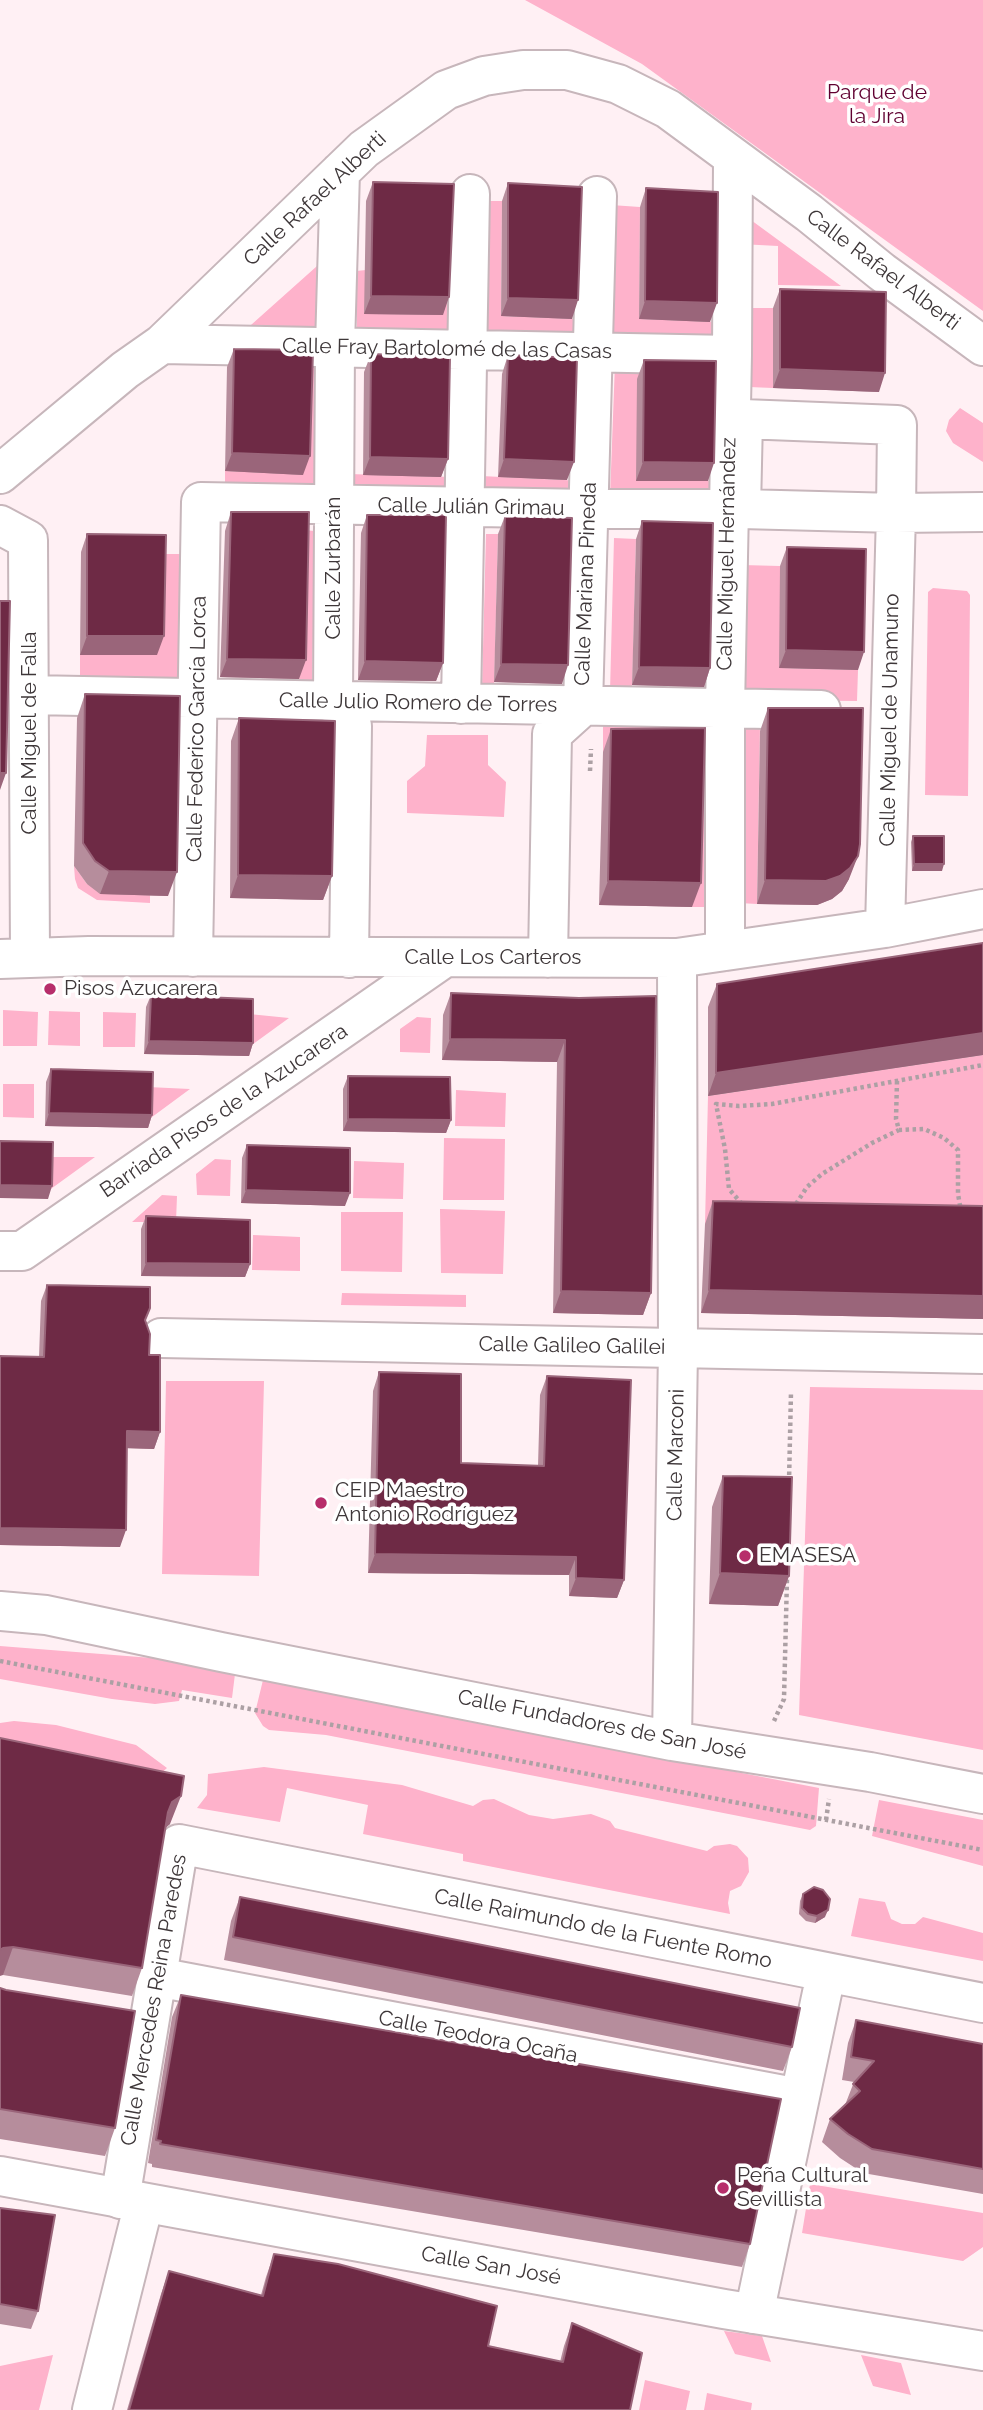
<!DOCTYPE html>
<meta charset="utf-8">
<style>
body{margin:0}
canvas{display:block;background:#fff0f4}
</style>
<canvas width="983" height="2410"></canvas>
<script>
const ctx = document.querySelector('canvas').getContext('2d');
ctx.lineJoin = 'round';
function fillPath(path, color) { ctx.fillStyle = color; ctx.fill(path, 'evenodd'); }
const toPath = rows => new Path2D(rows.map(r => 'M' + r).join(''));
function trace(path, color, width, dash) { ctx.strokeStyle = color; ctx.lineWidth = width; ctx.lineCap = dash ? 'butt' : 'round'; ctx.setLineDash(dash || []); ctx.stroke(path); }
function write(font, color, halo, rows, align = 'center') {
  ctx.font = font + ' Raleway,sans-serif'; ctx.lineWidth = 7; ctx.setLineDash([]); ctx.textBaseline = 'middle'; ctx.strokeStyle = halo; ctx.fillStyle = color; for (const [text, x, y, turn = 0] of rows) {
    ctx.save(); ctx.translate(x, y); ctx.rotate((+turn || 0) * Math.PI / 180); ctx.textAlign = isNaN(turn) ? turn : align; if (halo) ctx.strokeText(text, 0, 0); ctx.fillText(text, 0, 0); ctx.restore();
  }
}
fillPath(toPath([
 [525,0,983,0,983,311,642,64],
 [482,201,502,201,501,316,581,319,581,342,482,340],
 [447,202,456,337,357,337,356,271,366,270],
 [611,205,640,207,639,319,718,322,718,344,611,343],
 [740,212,841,286,778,285,778,246,740,244],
 [326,258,323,335,242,333],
 [750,308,773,308,773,388,749,387],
 [306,359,322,359,319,491,225,489,225,471,303,474],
 [615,363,717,365,636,480,714,481,714,499,610,497],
 [960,408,983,423,983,462,953,443,946,431,949,420],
 [348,474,452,477,452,492,347,491],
 [481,476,584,481,584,497,480,494],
 [303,530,315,531,312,686,299,685],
 [486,534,498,534,494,689,482,689],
 [614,538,636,539,632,692,610,692],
 [159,554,189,554,186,688,80,687,80,655,157,654],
 [742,565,780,566,780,668,858,670,857,701,740,700],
 [933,588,967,591,970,595,968,796,925,795,928,592],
 [603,721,711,722,709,907,692,907,696,751,603,752],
 [743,725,760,725,757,904,739,903],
 [427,735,488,735,488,765,506,782,504,817,407,813,407,781,425,766],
 [74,866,87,884,150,895,150,903,97,900,78,888,75,879],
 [3,1010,38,1012,37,1046,3,1046],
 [49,1011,80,1012,80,1046,48,1045],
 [103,1012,136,1013,135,1047,103,1047],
 [249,1014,289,1018,249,1047],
 [417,1017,431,1018,430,1053,400,1052,400,1029],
 [983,1055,983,1229,705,1224,708,1096],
 [3,1084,34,1084,34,1118,3,1117],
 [148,1087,190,1089,148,1120],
 [456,1090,506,1093,505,1127,455,1126],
 [444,1138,505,1139,504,1200,443,1200],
 [48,1157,95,1157,48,1191],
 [215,1159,231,1160,230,1196,197,1195,196,1174],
 [354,1161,404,1163,403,1199,353,1198],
 [162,1195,177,1196,176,1222,132,1222],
 [440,1209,505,1211,503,1274,441,1273],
 [341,1212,403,1212,402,1272,341,1271],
 [253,1235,300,1237,300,1271,252,1270],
 [342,1293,466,1295,466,1307,341,1305],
 [166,1381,264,1381,259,1576,162,1574],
 [810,1387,983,1390,983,1750,799,1715],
 [0,1646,152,1658,235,1674,232,1698,182,1690,179,1701,155,1704,112,1699,0,1679],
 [263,1680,819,1788,816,1826,810,1830,326,1735,269,1730,263,1726,255,1713],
 [14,1721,56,1725,136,1745,167,1768,159,1775,0,1769,0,1723],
 [264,1767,402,1785,473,1806,483,1800,494,1799,529,1815,553,1819,591,1814,610,1821,615,1828,707,1851,714,1846,730,1844,737,1846,748,1858,749,1872,741,1886,730,1891,728,1903,730,1914,463,1861,463,1854,363,1834,368,1805,287,1788,280,1822,197,1808,207,1795,208,1774],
 [879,1800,983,1820,983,1866,872,1836],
 [859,1898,885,1902,891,1919,902,1924,915,1924,923,1917,983,1933,983,1961,851,1936],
 [810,2184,983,2213,983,2247,963,2261,802,2233],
 [724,2331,762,2336,771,2362,735,2354],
 [53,2355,39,2410,0,2410,0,2366],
 [861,2355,901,2363,911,2395,873,2386],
 [645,2380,690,2391,686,2410,639,2410],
 [707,2393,752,2403,751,2410,704,2410]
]), '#feb2cb');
const street = toPath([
 [340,172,335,346,333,701,352,726,349,958],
 [162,344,732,355],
 [0,474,125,370,162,344,364,149,446,90,484,76,523,70,567,70,618,84,668,109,809,213,882,272,983,346],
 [0,525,28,540,30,958],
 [30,695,821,710],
 [461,704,470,194],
 [885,928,896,513,897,425,743,419,741,509,896,513,983,512],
 [725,951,725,709,732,355,733,158],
 [193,957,201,502,589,509,741,509],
 [548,958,552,734,583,706,597,196],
 [0,959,89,956,677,958,885,928,983,909],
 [0,1251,22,1251,444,958],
 [161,1338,983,1354],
 [0,1611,46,1615,221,1652,672,1741,870,1772,983,1794],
 [672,1741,678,1349,677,958],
 [157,1977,799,2098],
 [120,2199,179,1844,983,2003],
 [754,2314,826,1974],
 [92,2410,144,2203]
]);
const secondary = toPath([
 [0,2176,724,2309,983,2351]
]);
trace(street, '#c7b6bb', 42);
trace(secondary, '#c7b6bb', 42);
trace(toPath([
 [590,771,591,749],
 [897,1081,896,1119,899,1130,924,1129,944,1138,958,1150,958,1194,961,1211],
 [742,1204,729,1189,725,1149,716,1104,739,1106,772,1104,983,1065],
 [796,1204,807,1187,822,1174,872,1143,899,1130],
 [789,1482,791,1392],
 [0,1661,983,1850],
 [774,1721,784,1699,787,1578],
 [826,1820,829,1799]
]), '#aca0a4', 4.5, [3.5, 3.5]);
trace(street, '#fff', 38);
trace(secondary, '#fff', 38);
fillPath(toPath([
 [373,182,443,315,364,314,366,201],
 [508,183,572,319,501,316,502,201],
 [646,188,710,322,639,319,640,207],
 [780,289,879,392,773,388,773,308],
 [234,349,303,475,225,471,227,367],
 [371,354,448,459,441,477,363,475,364,372],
 [508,355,567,480,498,477,502,374],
 [644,360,708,481,636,481,637,379],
 [231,512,299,679,220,677,225,531],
 [367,515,443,663,436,681,358,680,361,533],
 [505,516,562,684,494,682,498,534],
 [642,521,710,668,704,687,632,685,636,539],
 [87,534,157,655,80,655,81,552],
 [787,547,858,670,779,668,780,566],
 [85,694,168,896,100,894,87,884,74,866,77,718],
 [768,708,849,879,842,891,832,899,817,905,757,904,760,731],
 [239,718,332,876,323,900,230,898,231,741],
 [611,729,692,907,599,905,603,752],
 [913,836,942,871,912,871,911,842],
 [983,943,983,1055,708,1096,708,1007,717,984],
 [451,993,579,998,651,1293,643,1315,553,1313,557,1062,442,1060,443,1015],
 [151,995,253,1043,249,1056,144,1054,146,1007],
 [51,1069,152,1115,148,1128,45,1126,46,1082],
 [348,1076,451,1120,446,1133,343,1131,343,1089],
 [247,1145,345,1206,241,1203,242,1158],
 [713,1201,983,1206,983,1319,701,1313,705,1224],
 [146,1216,250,1264,245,1277,141,1276,141,1229],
 [47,1285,146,1321,149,1355,160,1432,154,1449,127,1448,120,1547,0,1545,0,1356,39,1357,41,1301],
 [379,1372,461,1463,538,1466,540,1395,547,1376,624,1580,617,1598,569,1596,569,1575,368,1573,373,1391],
 [723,1476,789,1576,778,1606,709,1604,712,1507],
 [0,1738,170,1824,165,1828,142,1968,132,1996,3,1975],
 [803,1894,825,1917,815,1923,806,1921,799,1914,800,1901],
 [240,1897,792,2047,783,2071,224,1960,231,1921],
 [0,1988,115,2128,105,2156,0,2139],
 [181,1995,750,2244,742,2267,152,2167,152,2164,148,2163,172,2017],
 [856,2020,983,2044,983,2194,863,2173,840,2158,822,2142,830,2119,845,2105,854,2082,842,2080,848,2043],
 [0,2208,38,2311,31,2329,0,2324],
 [274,2254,488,2346,560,2362,564,2346,572,2323,630,2410,127,2410,161,2294,169,2271,261,2295,266,2277]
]), '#b68d9c');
fillPath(toPath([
 [371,296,449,297,443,315,364,314],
 [508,298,578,300,572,319,501,316],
 [645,301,717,303,710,322,639,319],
 [780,369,885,373,879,392,773,388],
 [232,453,310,456,303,475,225,471],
 [370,457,448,459,441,477,363,475],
 [504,459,574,462,567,480,498,477],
 [643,462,714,463,708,481,636,481],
 [87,636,164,636,157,655,80,655],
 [786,650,864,652,858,670,779,668],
 [227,659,306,660,299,679,220,677],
 [365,661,443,663,436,681,358,680],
 [501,664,568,665,562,684,494,682],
 [639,667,710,668,704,687,632,685],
 [0,773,6,773,0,790],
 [858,856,849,879,842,891,832,899,817,905,757,904,765,880],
 [914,864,944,864,942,871,912,871],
 [109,871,177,872,168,896,100,894],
 [238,875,332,876,323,900,230,898],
 [608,881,701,883,692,907,599,905],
 [983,1033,983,1055,708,1096,716,1073],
 [450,1039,565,1040,557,1062,442,1060],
 [149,1041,253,1043,249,1056,144,1054],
 [49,1113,152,1115,148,1128,45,1126],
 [348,1119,451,1120,446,1133,343,1131],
 [0,1185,52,1186,48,1199,0,1198],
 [246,1190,350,1193,345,1206,241,1203],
 [146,1263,250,1264,245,1277,141,1276],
 [709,1290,983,1296,983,1319,701,1313],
 [561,1291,651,1293,643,1315,553,1313],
 [127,1431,160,1432,154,1449,121,1448],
 [0,1528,126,1530,120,1547,0,1545],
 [375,1554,576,1557,569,1575,368,1573],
 [720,1573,789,1576,778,1606,709,1604],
 [576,1578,624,1580,617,1598,569,1596],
 [181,1796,170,1824,162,1831,172,1802],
 [828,1910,825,1917,815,1923,817,1916],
 [13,1947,3,1975,0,1976,0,1950,3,1948]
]), '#9a657a');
const building = toPath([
 [373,182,454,184,449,297,371,296,373,182],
 [508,183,582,187,578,300,508,298,508,183],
 [646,188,718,192,717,303,645,301,646,188],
 [780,289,886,292,885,373,780,369,780,289],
 [234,349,313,350,310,456,232,453,234,349],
 [371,354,450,357,448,459,370,457,371,354],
 [508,355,577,358,574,462,504,459,508,355],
 [644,360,716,361,714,463,643,462,644,360],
 [231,512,309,512,306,660,227,659,231,512],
 [367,515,446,515,443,663,365,661,367,515],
 [505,516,572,518,568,665,501,664,505,516],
 [642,521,713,523,710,668,639,667,642,521],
 [87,534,166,535,164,636,87,636,87,534],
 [787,547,866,549,864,652,786,650,787,547],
 [0,601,10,601,6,773,0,773,0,601],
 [85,694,180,696,177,872,109,871,95,861,83,843,85,694],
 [768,708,863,708,860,844,858,856,850,868,840,876,826,881,765,880,768,708],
 [239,718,335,721,332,876,238,875,239,718],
 [705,728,701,883,608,881,611,729,705,728],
 [913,836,944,836,944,864,914,864,913,836],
 [983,943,983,1033,716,1073,717,984,983,943],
 [451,993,579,998,656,996,651,1293,561,1291,565,1040,450,1039,451,993],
 [151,995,253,999,253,1043,149,1041,151,995],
 [51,1069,153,1072,152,1115,49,1113,51,1069],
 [348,1076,450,1077,451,1120,348,1119,348,1076],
 [0,1141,53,1142,52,1186,0,1185,0,1141],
 [247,1145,350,1148,350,1193,246,1190,247,1145],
 [713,1201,983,1206,983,1296,709,1290,713,1201],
 [146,1216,250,1220,250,1264,146,1263,146,1216],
 [47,1285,150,1287,150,1308,145,1320,150,1334,149,1355,160,1355,160,1432,127,1431,126,1530,0,1528,0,1356,44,1357,47,1285],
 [379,1372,461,1374,461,1463,544,1466,547,1376,631,1380,624,1580,576,1578,576,1557,375,1554,379,1372],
 [723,1476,792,1477,789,1576,720,1573,723,1476],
 [0,1738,184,1776,181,1796,172,1802,168,1812,142,1968,13,1947,3,1948,0,1950,0,1738],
 [814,1887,823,1890,830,1899,828,1910,817,1916,808,1914,802,1908,803,1894,814,1887],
 [240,1897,800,2008,792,2047,233,1937,240,1897],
 [0,1988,6,1990,135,2011,115,2128,0,2109,0,1988],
 [181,1995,781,2099,750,2244,160,2144,161,2141,156,2140,181,1995],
 [856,2020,983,2044,983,2169,872,2149,848,2134,830,2119,860,2091,853,2084,874,2061,851,2057,856,2020],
 [0,2208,55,2215,38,2311,0,2304,0,2208],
 [274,2254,338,2264,497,2306,488,2346,563,2362,572,2323,642,2353,630,2410,129,2410,169,2271,263,2296,274,2254]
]);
fillPath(building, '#6e2a45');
trace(building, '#9a657a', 2);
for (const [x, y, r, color] of [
 [50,989,7,"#b72e6b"],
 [321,1503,7,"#b72e6b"],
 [745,1556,7,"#b72e6b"],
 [723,2188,7,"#b72e6b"]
]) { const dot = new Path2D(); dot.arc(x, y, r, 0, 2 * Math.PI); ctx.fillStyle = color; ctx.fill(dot); trace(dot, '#fff', 2.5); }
write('21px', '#600031', '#fff', [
 ["Parque de",877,93],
 ["la Jira",877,117]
]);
write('21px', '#3e3739', '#fff', [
 ["Calle Rafael Alberti",315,199,-43],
 ["Calle Rafael Alberti",883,270,37],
 ["Calle Fray Bartolomé de las Casas",447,349,1],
 ["Calle Julián Grimau",471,507,1],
 ["Calle Miguel Hernández",727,554,-89],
 ["Calle Zurbarán",334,568,-90],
 ["Calle Mariana Pineda",586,584,-88],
 ["Calle Julio Romero de Torres",418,703,1],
 ["Calle Miguel de Unamuno",890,720,-89],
 ["Calle Federico García Lorca",197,729,-89],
 ["Calle Miguel de Falla",30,733,-90],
 ["Calle Los Carteros",493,958],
 ["Barriada Pisos de la Azucarera",224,1111,-34],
 ["Calle Galileo Galilei",572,1346,1],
 ["Calle Marconi",676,1455,-89],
 ["Calle Fundadores de San José",602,1725,11],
 ["Calle Raimundo de la Fuente Romo",603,1929,11],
 ["Calle Mercedes Reina Paredes",154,2000,-80],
 ["Calle Teodora Ocaña",478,2037,11],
 ["Calle San José",491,2266,10]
]);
write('21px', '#3e3739', '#fff', [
 ["Pisos Azucarera",64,989],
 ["CEIP Maestro",335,1491],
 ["Antonio Rodríguez",335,1515],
 ["EMASESA",759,1556],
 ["Peña Cultural",737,2176],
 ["Sevillista",737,2200]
], 'left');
</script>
